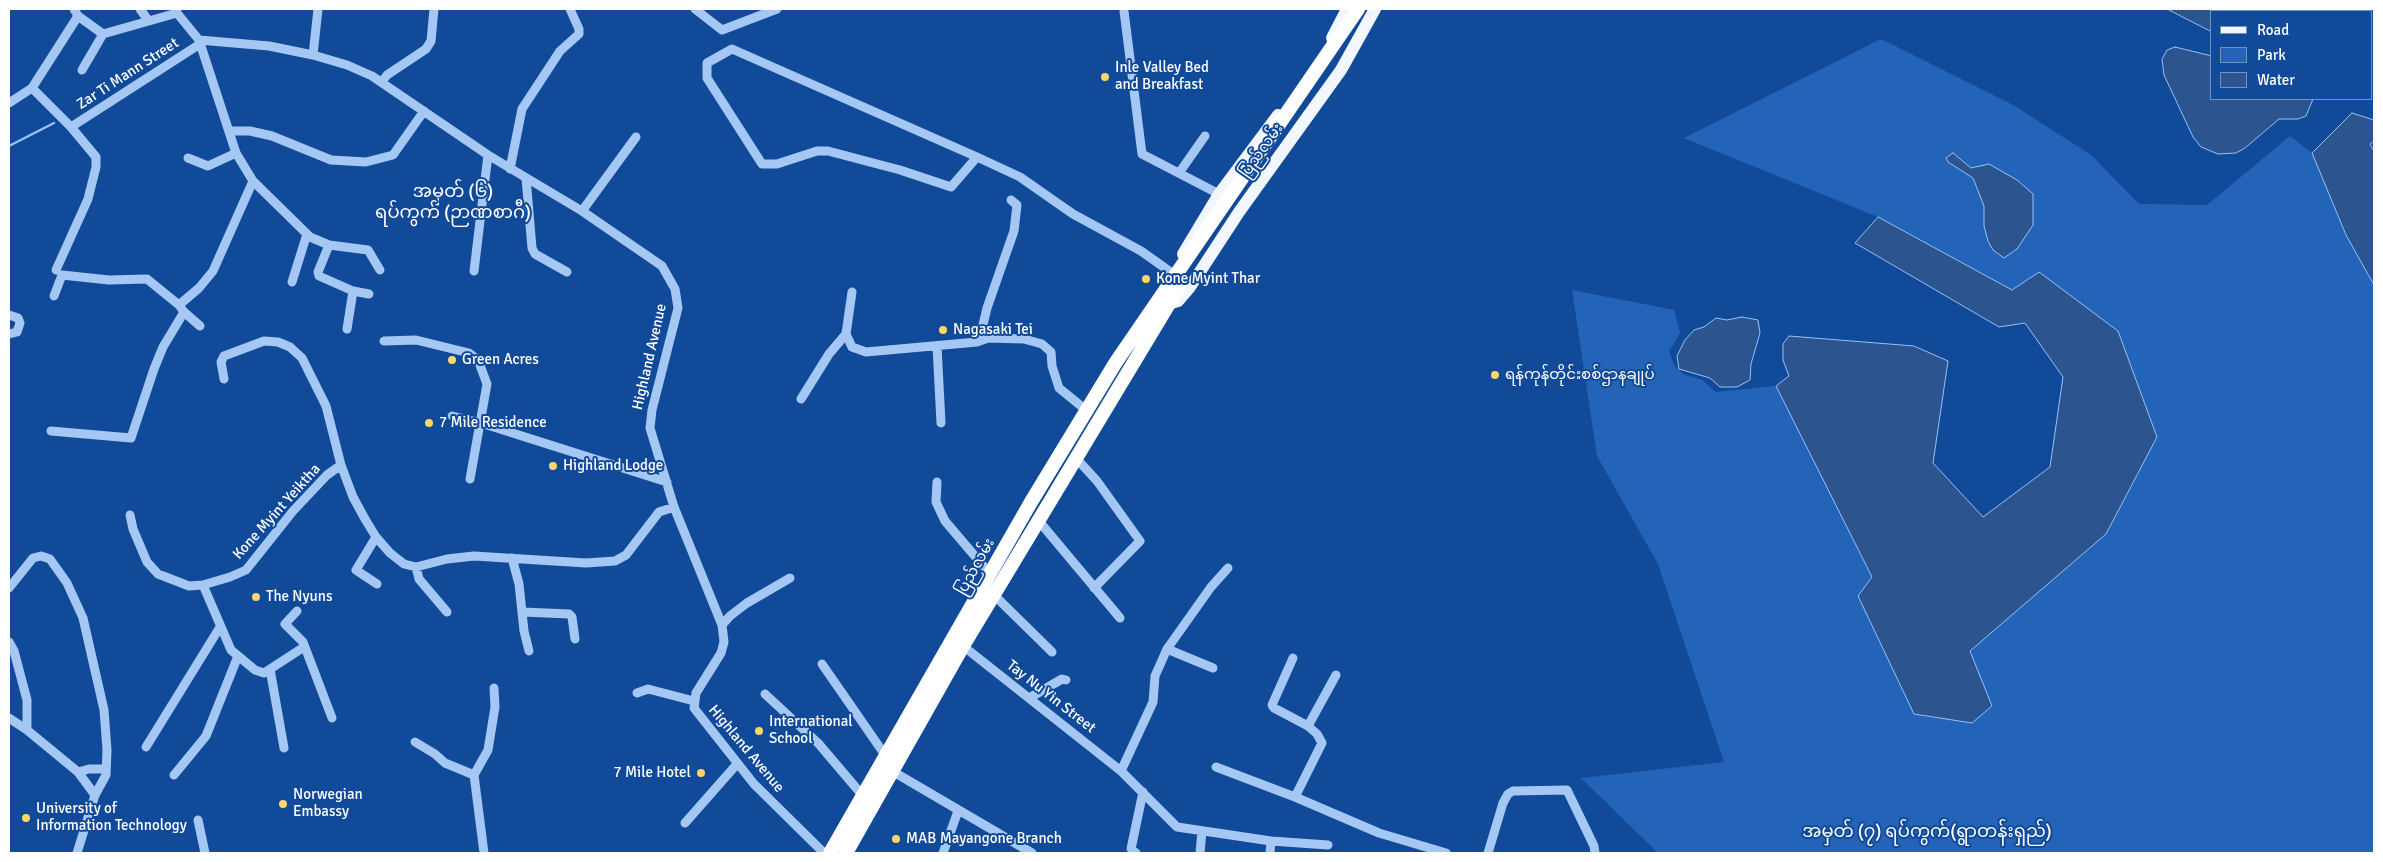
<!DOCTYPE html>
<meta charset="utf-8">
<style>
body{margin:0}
#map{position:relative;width:2383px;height:862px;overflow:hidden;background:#124a9a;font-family:Signika,sans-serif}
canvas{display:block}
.frame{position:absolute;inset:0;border:10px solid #fff;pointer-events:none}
.legend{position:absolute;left:2210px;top:10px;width:162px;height:90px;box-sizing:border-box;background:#124a9a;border:1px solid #7192c2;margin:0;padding:6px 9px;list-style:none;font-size:15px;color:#fff}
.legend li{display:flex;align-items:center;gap:10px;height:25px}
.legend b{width:25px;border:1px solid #7192c2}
</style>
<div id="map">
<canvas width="2383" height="862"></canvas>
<div class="frame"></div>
<ul class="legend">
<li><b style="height:6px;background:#f1f6ff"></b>Road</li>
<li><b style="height:14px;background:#2464b8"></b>Park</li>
<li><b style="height:14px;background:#2c5590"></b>Water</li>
</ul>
</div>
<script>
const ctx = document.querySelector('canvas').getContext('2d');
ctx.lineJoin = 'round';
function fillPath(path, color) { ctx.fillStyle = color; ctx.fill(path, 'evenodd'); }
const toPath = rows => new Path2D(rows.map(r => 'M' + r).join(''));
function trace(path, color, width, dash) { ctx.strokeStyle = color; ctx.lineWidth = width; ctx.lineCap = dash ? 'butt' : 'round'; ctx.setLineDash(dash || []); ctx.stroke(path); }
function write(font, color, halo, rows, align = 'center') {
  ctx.font = font + ' Signika,"Noto Sans Myanmar",sans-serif'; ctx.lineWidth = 4; ctx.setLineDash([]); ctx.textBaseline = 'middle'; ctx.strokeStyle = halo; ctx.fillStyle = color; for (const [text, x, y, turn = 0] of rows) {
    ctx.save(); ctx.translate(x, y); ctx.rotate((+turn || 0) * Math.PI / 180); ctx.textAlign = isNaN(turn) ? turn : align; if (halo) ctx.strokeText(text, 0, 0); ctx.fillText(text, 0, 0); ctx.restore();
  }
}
fillPath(toPath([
 [1881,39,2015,106,2091,155,2139,204,2207,205,2290,136,2312,153,2346,235,2374,285,2374,853,1658,853,1581,778,1724,762,1658,564,1597,456,1572,290,1674,310,1680,333,1669,351,1674,365,1683,374,1702,380,1716,392,1776,386,1872,577,1992,706,1969,651,2106,534,2157,437,2012,290,1878,217,1684,138]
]), '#2464b8');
const water = toPath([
 [2167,9,2295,9,2295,11,2212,11,2212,32,2167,9],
 [2175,47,2212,56,2212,99,2313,99,2306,116,2298,119,2279,119,2245,148,2236,153,2218,154,2201,147,2193,137,2164,75,2162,59,2167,50,2175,47],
 [2352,113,2374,120,2374,141,2370,144,2374,151,2374,285,2346,235,2312,153,2352,113],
 [1953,153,1971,168,1989,164,2017,180,2033,194,2033,225,2017,249,2004,258,1993,250,1988,241,1984,226,1984,206,1973,178,1948,162,1946,158,1953,153],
 [1878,217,2012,290,2039,272,2118,331,2157,437,2106,534,1970,651,1992,706,1972,723,1914,714,1858,596,1872,577,1776,386,1789,376,1783,360,1783,344,1789,336,1914,346,1948,361,1933,463,1983,517,2050,467,2063,377,2025,323,1999,327,1855,243,1878,217],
 [1742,317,1758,320,1760,333,1751,364,1750,380,1737,387,1720,387,1710,378,1679,369,1677,356,1685,340,1694,330,1704,327,1716,318,1727,320,1742,317]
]);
fillPath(water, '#2c5590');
trace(water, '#96c1f7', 1);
trace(toPath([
 [9,146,54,123]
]), '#96c1f7', 2.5);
trace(toPath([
 [74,9,78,16,103,34,177,13],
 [140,9,148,20],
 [177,9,177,13,199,40,236,153,253,181,310,237,329,245,368,250,380,270],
 [695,9,722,30,777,9],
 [1124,11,1142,154,1219,194],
 [199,40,269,46,313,55,347,65,372,76,488,155,582,211,662,266,675,289,678,308,652,410,650,428,674,507,722,625,724,642,721,653,696,693,694,708,754,784,824,853],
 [313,55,318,9],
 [82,70,103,34],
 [382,82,387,75,426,49,431,41,434,9],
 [32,88,71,127,96,157,96,167,88,199,56,270],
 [9,103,32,88,78,16],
 [71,127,200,44],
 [229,131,250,131,272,136,331,160,366,162,393,155,424,111],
 [977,157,951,187,900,170,828,151,817,151,777,164,762,164,707,78,707,63,732,49,977,157,1020,177,1073,214,1141,251,1172,273],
 [188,158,208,166,236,153],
 [510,169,522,109,560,51,579,34,579,29,570,9],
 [1179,173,1205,136],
 [526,178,532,248,535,254,567,272],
 [582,211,636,137],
 [329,245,318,272,319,276,353,291,369,294],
 [474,271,488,155],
 [292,282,307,234],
 [852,292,846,334,852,347,866,352,977,342,988,338,1024,339,1042,344,1051,352,1052,366,1059,388,1086,410],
 [54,296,62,275,109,280,147,279,179,305],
 [184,312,179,305,199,288,213,271,253,181],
 [9,315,18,318,20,323,17,332,9,334],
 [347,329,353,291],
 [983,340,982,329,987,308,1014,231,1017,205,1011,200],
 [384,341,416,340,469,353,478,360,487,384,470,479],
 [937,346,941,423],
 [224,379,221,362,224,356,264,341,278,342,290,347,302,358,326,406,341,465,353,497,365,519,376,537,390,553,404,564,416,567,447,559,474,556,586,563,615,561,626,555,659,512,674,507],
 [801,399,829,354,846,334],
 [452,416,481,423,667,482],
 [51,431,131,438,154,369,163,347,184,312,200,326],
 [1075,457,1097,481,1140,541,1094,588],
 [937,482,936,502,945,521,991,575],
 [130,515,133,529,147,562,158,574,189,586,203,585,230,577,246,570,293,511,327,475,341,465],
 [1038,520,1120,618],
 [376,537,356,570,377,584],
 [512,558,519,584,524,631,529,651],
 [416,567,419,579,447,612],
 [203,585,231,650,255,670,264,673,304,647],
 [9,588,33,558,41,556,50,559,67,583,83,618,104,710,107,750,106,775,95,795,77,853],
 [994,595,1052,652],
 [297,611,285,624,303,642,332,718],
 [523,612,569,614,572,617,575,639],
 [722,625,730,616,747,603,790,578],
 [9,642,14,651,27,700,27,730],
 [963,646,1121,771,1177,827,1271,841,1270,853],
 [1167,649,1213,668],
 [1293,658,1272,705,1274,708,1308,726,1317,734,1322,743,1295,797],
 [822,664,885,755],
 [270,669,284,748],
 [637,693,648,689,694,701],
 [765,694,818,743,863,796],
 [1031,697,1062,679,1066,680],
 [9,718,27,730,78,772,95,795],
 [1308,726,1336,675],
 [415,742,435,754,445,763,474,775],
 [146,747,220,627],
 [1216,767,1295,797,1379,833,1446,853],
 [892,771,1032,853],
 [1121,771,1153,702,1155,676,1167,649,1211,587,1228,568],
 [78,772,89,769,106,769],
 [174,775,206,736,238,656],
 [198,820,205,853],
 [685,823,737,764],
 [1271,841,1328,845],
 [484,853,474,775,488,750,495,707,494,688],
 [943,853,958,811],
 [1136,853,1131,849,1143,792],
 [1200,853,1202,831],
 [1488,853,1503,803,1508,794,1513,791,1567,790,1594,846,1595,853]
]), '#a4c7f4', 9);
trace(toPath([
 [1332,38,1347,9],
 [1183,254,1219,194,1278,115],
 [1168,304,1178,301,1190,287,1239,212,1341,70,1375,9]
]), '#f1f6ff', 12);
trace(toPath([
 [830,853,1031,502,1116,362,1358,9],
 [846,853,963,646,1178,289]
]), '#fff', 14);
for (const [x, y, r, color] of [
 [1105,77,5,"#ffd667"],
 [1146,279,5,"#ffd667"],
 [943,330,5,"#ffd667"],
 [452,360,5,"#ffd667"],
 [1495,375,5,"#ffd667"],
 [429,423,5,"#ffd667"],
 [553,466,5,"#ffd667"],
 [256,597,5,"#ffd667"],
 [759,731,5,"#ffd667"],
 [701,773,5,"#ffd667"],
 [283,804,5,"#ffd667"],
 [26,818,5,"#ffd667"],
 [896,839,5,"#ffd667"]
]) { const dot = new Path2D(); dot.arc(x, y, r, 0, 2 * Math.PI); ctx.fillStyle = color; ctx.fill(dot); trace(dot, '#124a9a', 2); }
write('15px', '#fff', '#124a9a', [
 ["Inle Valley Bed",1115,68],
 ["and Breakfast",1115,85],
 ["Kone Myint Thar",1156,279],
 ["Nagasaki Tei",953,330],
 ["Green Acres",462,360],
 ["ရန်ကုန်တိုင်းစစ်ဌာနချုပ်",1505,375],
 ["7 Mile Residence",439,423],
 ["Highland Lodge",563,466],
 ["The Nyuns",266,597],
 ["International",769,722],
 ["School",769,739],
 ["7 Mile Hotel",691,773,"right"],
 ["Norwegian",293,795],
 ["Embassy",293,812],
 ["University of",36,809],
 ["Information Technology",36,826],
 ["MAB Mayangone Branch",906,839]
], 'left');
write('15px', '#fff', '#124a9a', [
 ["Zar Ti Mann Street",128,74,-33],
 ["ပြည်လမ်း",1262,151,-55],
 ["Highland Avenue",650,357,-77],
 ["Kone Myint Yeiktha",277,512,-48],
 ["ပြည်လမ်း",976,567,-61],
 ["Tay Nu Yin Street",1051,697,38],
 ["Highland Avenue",746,749,50]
]);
write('18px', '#fff', '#124a9a', [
 ["အမှတ် (၆)",453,192],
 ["ရပ်ကွက် (ဉာဏစာဂီ)",453,213],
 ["အမှတ် (၇) ရပ်ကွက်(ရွာတန်းရှည်)",1927,832]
]);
</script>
